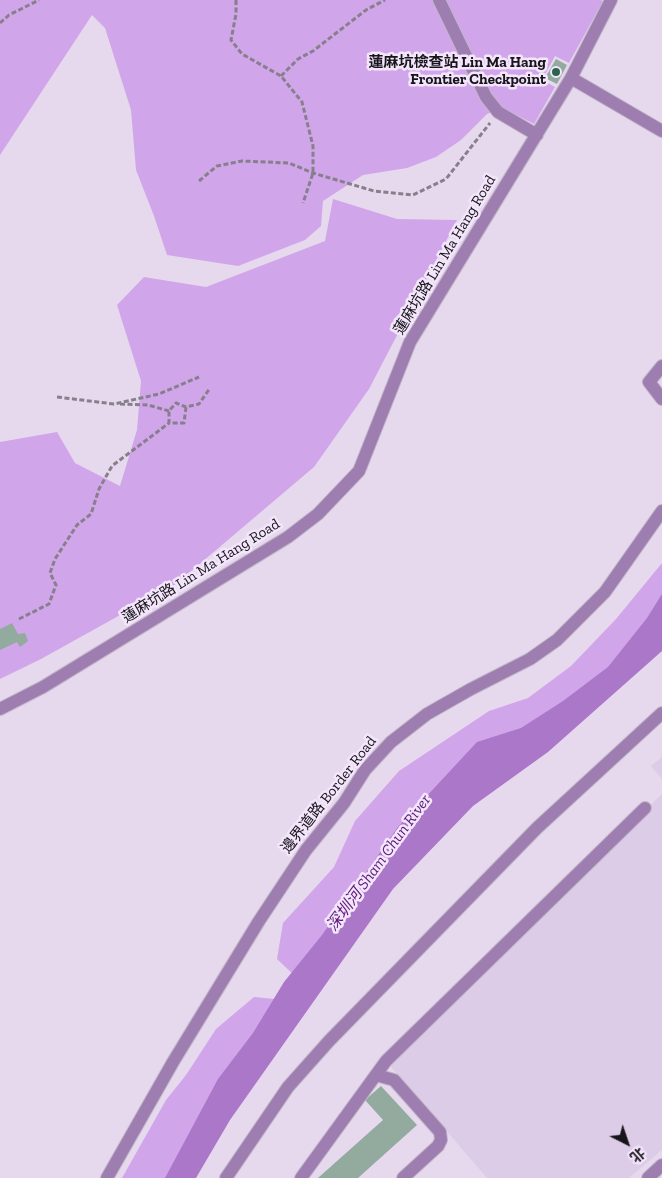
<!DOCTYPE html>
<meta charset="utf-8">
<style>
body{margin:0}
#map{position:relative;width:662px;height:1178px;overflow:hidden;background:#e6d9ed;font-family:"Zilla Slab","Noto Sans SC",serif}
canvas{display:block}
.north{position:absolute;left:602px;top:1118px;width:50px;height:50px;-webkit-text-stroke:4px #f3e6fb;paint-order:stroke;rotate:139deg;font-size:14px;font-weight:700;line-height:20px;text-align:center;color:#18141b}
.north::after{content:'';display:block;margin:auto;width:18px;height:22px;background:#18141b;clip-path:polygon(50% 0,100% 100%,50% 72%,0 100%)}
</style>
<div id="map">
<canvas width="662" height="1178"></canvas>
<div class="north">北</div>
</div>
<script>
const ctx = document.querySelector('canvas').getContext('2d');
ctx.lineJoin = 'round';
function fillPath(path, color) { ctx.fillStyle = color; ctx.fill(path, 'evenodd'); }
const toPath = rows => new Path2D(rows.map(r => 'M' + r).join(''));
function trace(path, color, width, dash) { ctx.strokeStyle = color; ctx.lineWidth = width; ctx.lineCap = dash ? 'butt' : 'round'; ctx.setLineDash(dash || []); ctx.stroke(path); }
function write(font, color, halo, rows, align = 'center') {
  ctx.font = font + ' "Zilla Slab","Noto Sans SC",serif'; ctx.lineWidth = 5; ctx.setLineDash([]); ctx.textBaseline = 'middle'; ctx.strokeStyle = halo; ctx.fillStyle = color; for (const [text, x, y, turn = 0] of rows) {
    ctx.save(); ctx.translate(x, y); ctx.rotate((+turn || 0) * Math.PI / 180); ctx.textAlign = isNaN(turn) ? turn : align; if (halo) ctx.strokeText(text, 0, 0); ctx.fillText(text, 0, 0); ctx.restore();
  }
}
fillPath(toPath([
 [662,757,662,779,651,766],
 [662,794,662,1150,629,1178,487,1178,386,1061]
]), '#ddcce7');
fillPath(toPath([
 [0,0,601,0,603,1,569,63,555,56,542,80,555,87,534,124,503,108,487,114,461,140,436,157,407,168,363,175,323,201,321,226,305,240,238,266,167,255,154,216,136,170,131,110,105,28,92,15,0,155],
 [333,199,397,219,457,220,369,389,314,467,176,584,41,659,0,679,0,442,57,432,75,463,120,486,137,430,141,381,117,305,144,277,206,287,325,241],
 [662,563,662,634,511,747,297,978,277,959,283,923,334,867,355,821,399,771,489,711,528,698,571,666,616,619],
 [254,997,285,1000,169,1178,122,1178,166,1100,186,1075,216,1029]
]), '#d1a5ea');
fillPath(toPath([
 [662,594,662,651,548,752,473,806,393,889,230,1120,196,1178,165,1178,218,1079,253,1033,284,982,322,935,398,827,477,742,521,728,563,701,608,667,647,618]
]), '#ab77c8');
fillPath(toPath([
 [556,59,567,65,557,84,545,78],
 [12,623,18,634,25,633,28,641,20,647,17,642,0,650,0,629],
 [381,1086,417,1125,358,1178,318,1178,383,1120,365,1100]
]), '#93aa9e');
const minor = toPath([
 [439,0,486,97,498,112,537,135],
 [571,78,662,131],
 [662,366,649,382,662,399],
 [0,709,43,687,288,537,318,514,359,471,410,342,571,78,611,0],
 [376,1075,394,1080,440,1132,441,1140,438,1146,403,1178],
 [107,1178,173,1062,259,921,306,850,344,803,365,770,391,742,427,714,471,689,530,659,557,640,605,592,662,511],
 [226,1178,288,1087,329,1041,537,828,662,713],
 [301,1178,386,1061,645,808],
 [648,1178,662,1165]
]);
trace(minor, '#c1b6c7', 14);
trace(toPath([
 [236,0,236,14,231,40,242,54,281,76,302,102,313,146,313,173,303,203],
 [0,23,9,15,39,0],
 [281,76,298,59,313,51,366,10,385,0],
 [199,181,217,166,242,161,289,163,313,173,374,191,413,195,446,179,490,123],
 [57,397,114,404,159,394,199,377],
 [120,404,148,405,169,411],
 [186,407,184,423,169,423,169,411,176,403,186,407,199,404,210,388],
 [19,619,49,604,56,585,50,573,55,559,77,525,91,514,99,489,112,466,169,423]
]), '#887f8d', 3, [5, 2.5]);
trace(minor, '#9e7db1', 12);
for (const [x, y, r, color] of [
 [556,72,5,"#2c654d"]
]) { const dot = new Path2D(); dot.arc(x, y, r, 0, 2 * Math.PI); ctx.fillStyle = color; ctx.fill(dot); trace(dot, '#f3e6fb', 2); }
write('bold 15px', '#18141b', '#f3e6fb', [
 ["蓮麻坑檢查站 Lin Ma Hang",546,63],
 ["Frontier Checkpoint",546,80]
], 'right');
write('15px', '#18141b', '#f3e6fb', [
 ["蓮麻坑路 Lin Ma Hang Road",445,255,-59],
 ["蓮麻坑路 Lin Ma Hang Road",201,571,-32],
 ["邊界道路 Border Road",329,795,-52]
]);
write('italic 16px', '#5d197b', '#f3e6fb', [
 ["深圳河 Sham Chun River",379,863,-54]
]);
</script>
